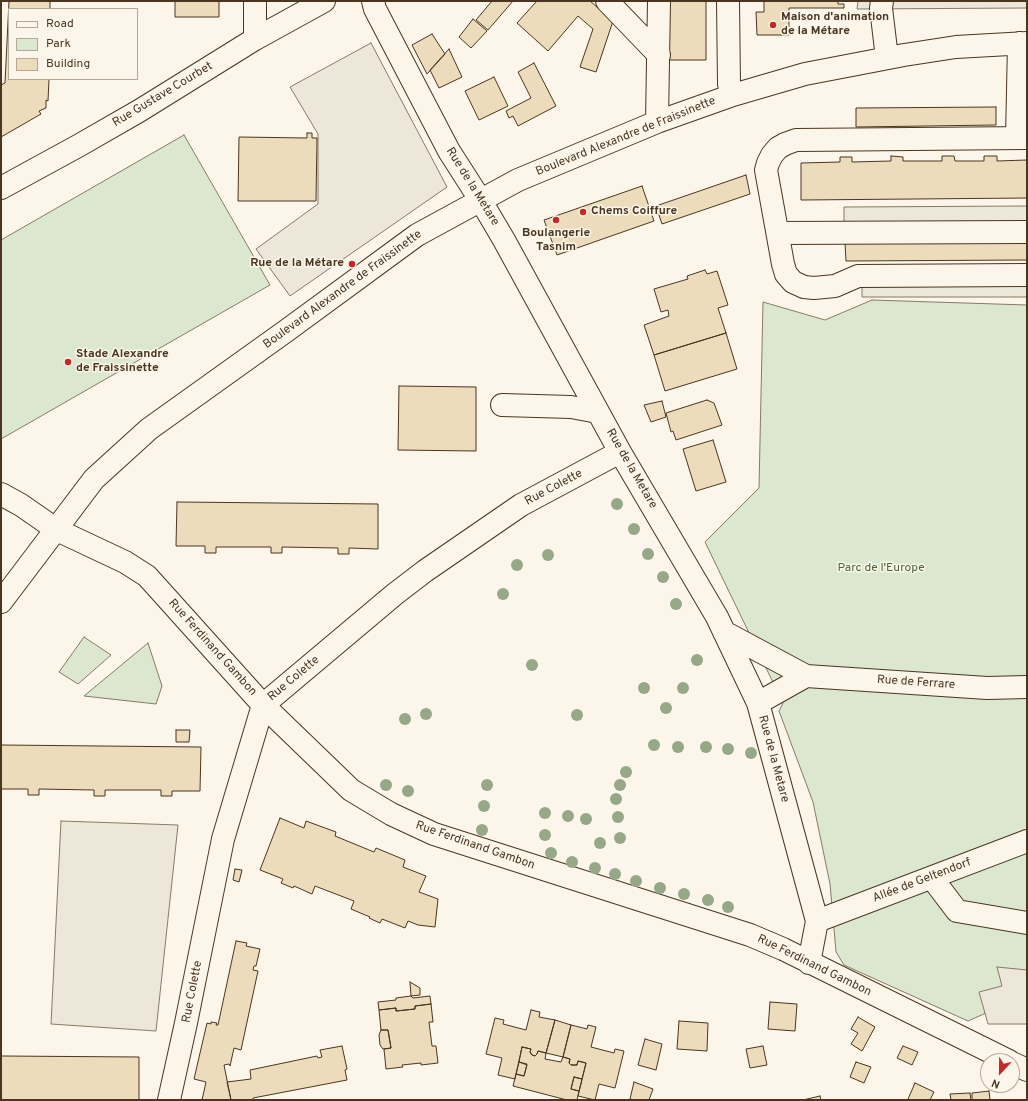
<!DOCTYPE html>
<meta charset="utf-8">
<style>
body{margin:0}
#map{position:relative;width:1028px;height:1101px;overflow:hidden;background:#fbf6e9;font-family:Overpass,sans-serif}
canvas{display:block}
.frame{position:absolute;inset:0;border:2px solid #4a3520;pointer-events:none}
.legend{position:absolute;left:8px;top:8px;width:130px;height:72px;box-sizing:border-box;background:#fbf6e9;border:1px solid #b4a999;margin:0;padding:5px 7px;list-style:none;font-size:12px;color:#4a3520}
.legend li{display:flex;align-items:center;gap:8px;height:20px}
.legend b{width:20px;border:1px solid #b4a999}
.north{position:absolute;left:980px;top:1053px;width:40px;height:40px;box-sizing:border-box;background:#fbf6e9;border:1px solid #b4a999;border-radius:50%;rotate:202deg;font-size:11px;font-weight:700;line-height:16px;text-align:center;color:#4a3520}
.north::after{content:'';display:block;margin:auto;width:14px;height:18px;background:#c62828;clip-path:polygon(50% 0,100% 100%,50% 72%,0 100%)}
</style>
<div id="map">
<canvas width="1028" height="1101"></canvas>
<div class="frame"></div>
<ul class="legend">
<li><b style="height:5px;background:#fbf6e9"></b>Road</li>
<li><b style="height:11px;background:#dce7d0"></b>Park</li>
<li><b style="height:11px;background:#ecdcbc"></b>Building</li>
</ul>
<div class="north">N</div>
</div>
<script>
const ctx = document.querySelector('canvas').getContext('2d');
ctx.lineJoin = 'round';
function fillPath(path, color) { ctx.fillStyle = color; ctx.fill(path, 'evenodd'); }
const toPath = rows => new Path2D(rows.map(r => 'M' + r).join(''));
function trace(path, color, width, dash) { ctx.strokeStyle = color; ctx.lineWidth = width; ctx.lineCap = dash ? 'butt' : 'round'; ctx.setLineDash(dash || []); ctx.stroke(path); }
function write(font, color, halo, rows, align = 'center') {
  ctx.font = font + ' Overpass,sans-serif'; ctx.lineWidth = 3; ctx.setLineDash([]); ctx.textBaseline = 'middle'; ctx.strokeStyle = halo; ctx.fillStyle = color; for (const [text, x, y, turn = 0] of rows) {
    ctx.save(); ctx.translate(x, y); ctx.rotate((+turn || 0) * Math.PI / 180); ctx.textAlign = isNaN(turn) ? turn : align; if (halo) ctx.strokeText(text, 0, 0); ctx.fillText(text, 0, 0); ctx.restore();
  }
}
const green = toPath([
 [184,135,270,285,1,439,1,240,184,135],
 [872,300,1027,305,1027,1005,1011,1002,968,1021,844,965,836,952,830,884,813,802,779,711,783,703,705,542,759,488,763,302,825,320,872,300],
 [84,637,111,655,78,684,59,672,84,637],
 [148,643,162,686,156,704,84,696,148,643]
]);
fillPath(green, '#dce7d0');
trace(green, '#887966', 1);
const parking = toPath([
 [858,1,1027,1,1027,8,857,9,858,1],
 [371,43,447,187,290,296,256,249,318,204,318,134,290,87,371,43],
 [1027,206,1027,225,844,226,844,207,1027,206],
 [862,282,1027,282,1027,297,862,297,862,282],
 [61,821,178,825,156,1031,51,1024,61,821],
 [997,967,1027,970,1027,1024,988,1024,979,992,1002,986,997,967]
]);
fillPath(parking, '#ede7d9');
trace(parking, '#887966', 1);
const building = toPath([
 [9,1,50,1,50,9,9,9,9,79,49,79,48,101,46,100,46,108,39,111,41,114,1,137,1,85,5,83,9,1],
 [175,1,219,1,219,17,175,17,175,1],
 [492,1,513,1,488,30,476,20,492,1],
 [537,1,590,1,613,21,596,72,580,67,593,29,578,16,548,51,517,23,537,1],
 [667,1,706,1,706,60,667,60,667,1],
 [764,1,838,1,838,4,844,4,844,8,789,8,789,35,757,35,756,12,764,12,764,1],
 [473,19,487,31,471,48,459,37,473,19],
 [432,34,445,54,427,74,412,45,432,34],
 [449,49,462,77,439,88,430,70,449,49],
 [534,63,556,106,518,126,513,116,509,118,506,111,531,98,518,72,534,63],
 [494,77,508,106,479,120,465,91,494,77],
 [996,107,996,125,856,127,856,108,996,107],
 [307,133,312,133,312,138,317,138,316,201,238,201,239,137,307,138,307,133],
 [891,156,903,157,903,161,942,161,942,156,954,156,955,161,984,161,984,156,997,156,997,161,1027,160,1027,198,801,200,801,163,840,162,840,157,852,157,852,162,891,161,891,156],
 [746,175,750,194,662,224,656,206,746,175],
 [642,186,654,221,557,255,544,220,642,186],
 [1027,241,1027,260,846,261,845,243,1027,241],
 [705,270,707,274,717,271,728,305,718,308,726,333,654,355,644,325,669,316,668,310,661,312,654,289,688,279,687,276,705,270],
 [726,333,737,369,665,391,654,355,726,333],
 [399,386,476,387,476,451,398,450,399,386],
 [707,400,714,403,722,425,676,440,673,431,671,432,666,413,707,400],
 [662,401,666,417,651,422,644,405,662,401],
 [713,440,726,482,696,491,683,449,713,440],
 [177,502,378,504,378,549,349,548,349,554,338,554,338,548,282,547,282,553,271,553,271,547,216,547,216,553,205,553,205,546,176,546,177,502],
 [176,730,190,730,189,742,176,742,176,730],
 [1,745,201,747,200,791,172,791,172,796,161,796,161,790,105,790,105,796,94,796,94,790,39,789,39,795,28,795,28,789,1,789,1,745],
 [280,818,304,828,306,821,336,832,335,836,374,852,376,848,405,860,403,867,426,876,419,892,438,899,435,927,418,925,408,921,405,928,382,919,380,923,369,918,370,917,351,909,354,901,315,886,312,894,294,886,293,888,281,883,283,879,260,870,280,818],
 [235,869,242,870,239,882,233,880,235,869],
 [236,941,247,943,246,946,260,949,256,966,254,966,253,970,258,971,241,1050,234,1048,230,1066,229,1064,224,1065,231,1100,202,1100,206,1082,194,1079,207,1023,211,1024,211,1022,217,1023,216,1025,218,1025,236,941],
 [410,982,420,988,420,995,411,996,410,982],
 [411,996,413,998,430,996,431,1004,415,1006,415,1009,396,1011,396,1008,379,1010,378,1002,396,1000,396,998,411,996],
 [770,1002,797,1004,795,1031,768,1029,770,1002],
 [431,1004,433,1022,429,1022,432,1046,436,1046,438,1063,421,1065,421,1063,402,1065,403,1067,386,1069,384,1049,391,1048,388,1030,381,1030,379,1010,396,1008,396,1011,415,1009,415,1006,431,1004],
 [531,1010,540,1012,539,1017,555,1020,546,1053,538,1051,537,1054,535,1056,532,1055,530,1052,531,1049,522,1047,515,1079,498,1075,502,1058,486,1054,495,1018,504,1020,503,1024,526,1030,531,1010],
 [858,1017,875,1027,862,1051,851,1044,858,1033,851,1029,858,1017],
 [555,1020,571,1025,563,1057,546,1053,555,1020],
 [679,1021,708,1023,707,1051,677,1049,679,1021],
 [571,1025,587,1029,588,1025,596,1027,591,1047,614,1053,615,1049,624,1051,615,1088,599,1084,595,1100,578,1096,586,1063,578,1061,577,1065,571,1065,569,1063,570,1059,563,1057,571,1025],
 [381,1030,388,1030,391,1048,383,1049,380,1045,379,1035,381,1030],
 [645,1039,662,1044,656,1070,638,1065,645,1039],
 [342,1046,347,1069,345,1070,347,1080,253,1098,253,1100,231,1100,227,1082,251,1079,250,1070,317,1056,318,1058,322,1057,320,1050,342,1046],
 [763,1046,767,1065,750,1068,746,1049,763,1046],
 [903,1046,918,1052,912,1065,897,1058,903,1046],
 [522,1047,531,1049,530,1052,532,1055,535,1056,537,1054,538,1051,546,1053,545,1059,561,1062,563,1057,570,1059,569,1063,571,1065,577,1065,578,1061,586,1063,582,1079,574,1077,571,1089,579,1091,577,1100,567,1100,513,1086,516,1074,524,1076,527,1064,519,1062,522,1047],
 [1,1056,139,1057,139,1100,1,1100,1,1056],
 [519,1062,527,1065,524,1076,516,1074,519,1062],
 [856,1062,871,1067,864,1083,850,1077,856,1062],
 [574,1077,582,1079,579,1091,571,1089,574,1077],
 [634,1082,653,1089,649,1100,634,1100,630,1099,634,1082],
 [915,1083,934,1092,930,1100,911,1100,908,1099,915,1083],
 [989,1091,990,1100,972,1100,972,1093,989,1091],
 [970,1093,971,1100,951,1100,950,1094,970,1093],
 [820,1096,821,1100,803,1100,820,1096]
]);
fillPath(building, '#ecdcbc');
trace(building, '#4a3520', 1);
const minor = toPath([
 [373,1,375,9,449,151,481,201,504,240,620,452,717,617,758,703,817,921,809,963],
 [607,1,659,55],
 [728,1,729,84,733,95],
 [882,1,881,8,887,58],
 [255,39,255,1],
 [657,122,659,1],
 [1017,138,1019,43],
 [1027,138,796,140,785,144,778,148,772,155,768,163,766,170,783,264,786,274,793,282,804,287,814,288,835,286,858,276,1027,275],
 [1,188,78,146,139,111,255,39,324,1],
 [778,233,1027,232],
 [502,405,571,407,598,412],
 [1,494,21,505,57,530,125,562,147,576,263,705,351,790,391,814,434,834,750,935,783,949,1009,1061],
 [1,602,94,479,149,429,286,331,417,235,518,180,657,122,733,95,805,74,904,55,956,47,1027,43],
 [724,632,806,676,987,688,1027,687],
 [758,703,806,676],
 [932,878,957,911,1027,923],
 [817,921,1027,841],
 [1012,1063,1027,1070],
 [169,1100,186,1023,223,839,263,705,395,594,425,571,521,505,620,452]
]);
trace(minor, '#4a3520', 24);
trace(minor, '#fbf6e9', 22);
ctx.fillStyle = '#96a887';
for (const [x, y] of [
 [617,504],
 [634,529],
 [648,554],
 [548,555],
 [517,565],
 [663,577],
 [503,594],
 [676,604],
 [697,660],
 [532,665],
 [644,688],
 [683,688],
 [666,708],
 [426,714],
 [577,715],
 [405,719],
 [654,745],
 [678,747],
 [706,747],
 [728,749],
 [751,753],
 [626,772],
 [386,785],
 [487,785],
 [620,785],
 [408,791],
 [616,799],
 [484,806],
 [545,813],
 [568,816],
 [618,817],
 [586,819],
 [482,830],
 [545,835],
 [620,838],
 [600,843],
 [551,853],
 [572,862],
 [595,868],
 [615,874],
 [636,881],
 [660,888],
 [684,894],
 [708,900],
 [728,907]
]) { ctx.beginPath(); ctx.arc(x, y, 6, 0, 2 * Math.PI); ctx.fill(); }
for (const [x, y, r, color] of [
 [773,25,4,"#c62828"],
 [583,212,4,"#c62828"],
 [556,220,4,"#c62828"],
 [352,264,4,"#c62828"],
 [68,362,4,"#c62828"]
]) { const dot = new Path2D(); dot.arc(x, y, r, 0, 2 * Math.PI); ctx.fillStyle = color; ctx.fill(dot); trace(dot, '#fbf6e9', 1.5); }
write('bold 12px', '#4a3520', '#fbf6e9', [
 ["Maison d'animation",781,18],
 ["de la Métare",781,32],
 ["Chems Coiffure",591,212],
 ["Boulangerie",556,234,"center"],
 ["Tasnim",556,248,"center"],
 ["Rue de la Métare",344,264,"right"],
 ["Stade Alexandre",76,355],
 ["de Fraissinette",76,369]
], 'left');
write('12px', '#4a3520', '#fbf6e9', [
 ["Rue Gustave Courbet",163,95,-31],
 ["Boulevard Alexandre de Fraissinette",626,137,-22],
 ["Rue de la Metare",472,187,58],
 ["Boulevard Alexandre de Fraissinette",343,290,-36],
 ["Rue de la Metare",631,469,60],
 ["Rue Colette",554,488,-28],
 ["Rue Ferdinand Gambon",212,648,48],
 ["Rue Colette",294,679,-40],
 ["Rue de Ferrare",916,683,4],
 ["Rue de la Metare",773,759,75],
 ["Rue Ferdinand Gambon",475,846,19],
 ["Allée de Geltendorf",922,881,-21],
 ["Rue Ferdinand Gambon",814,966,26],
 ["Rue Colette",193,992,-79]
]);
write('12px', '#436837', '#fbf6e9', [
 ["Parc de l'Europe",881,569]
]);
</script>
